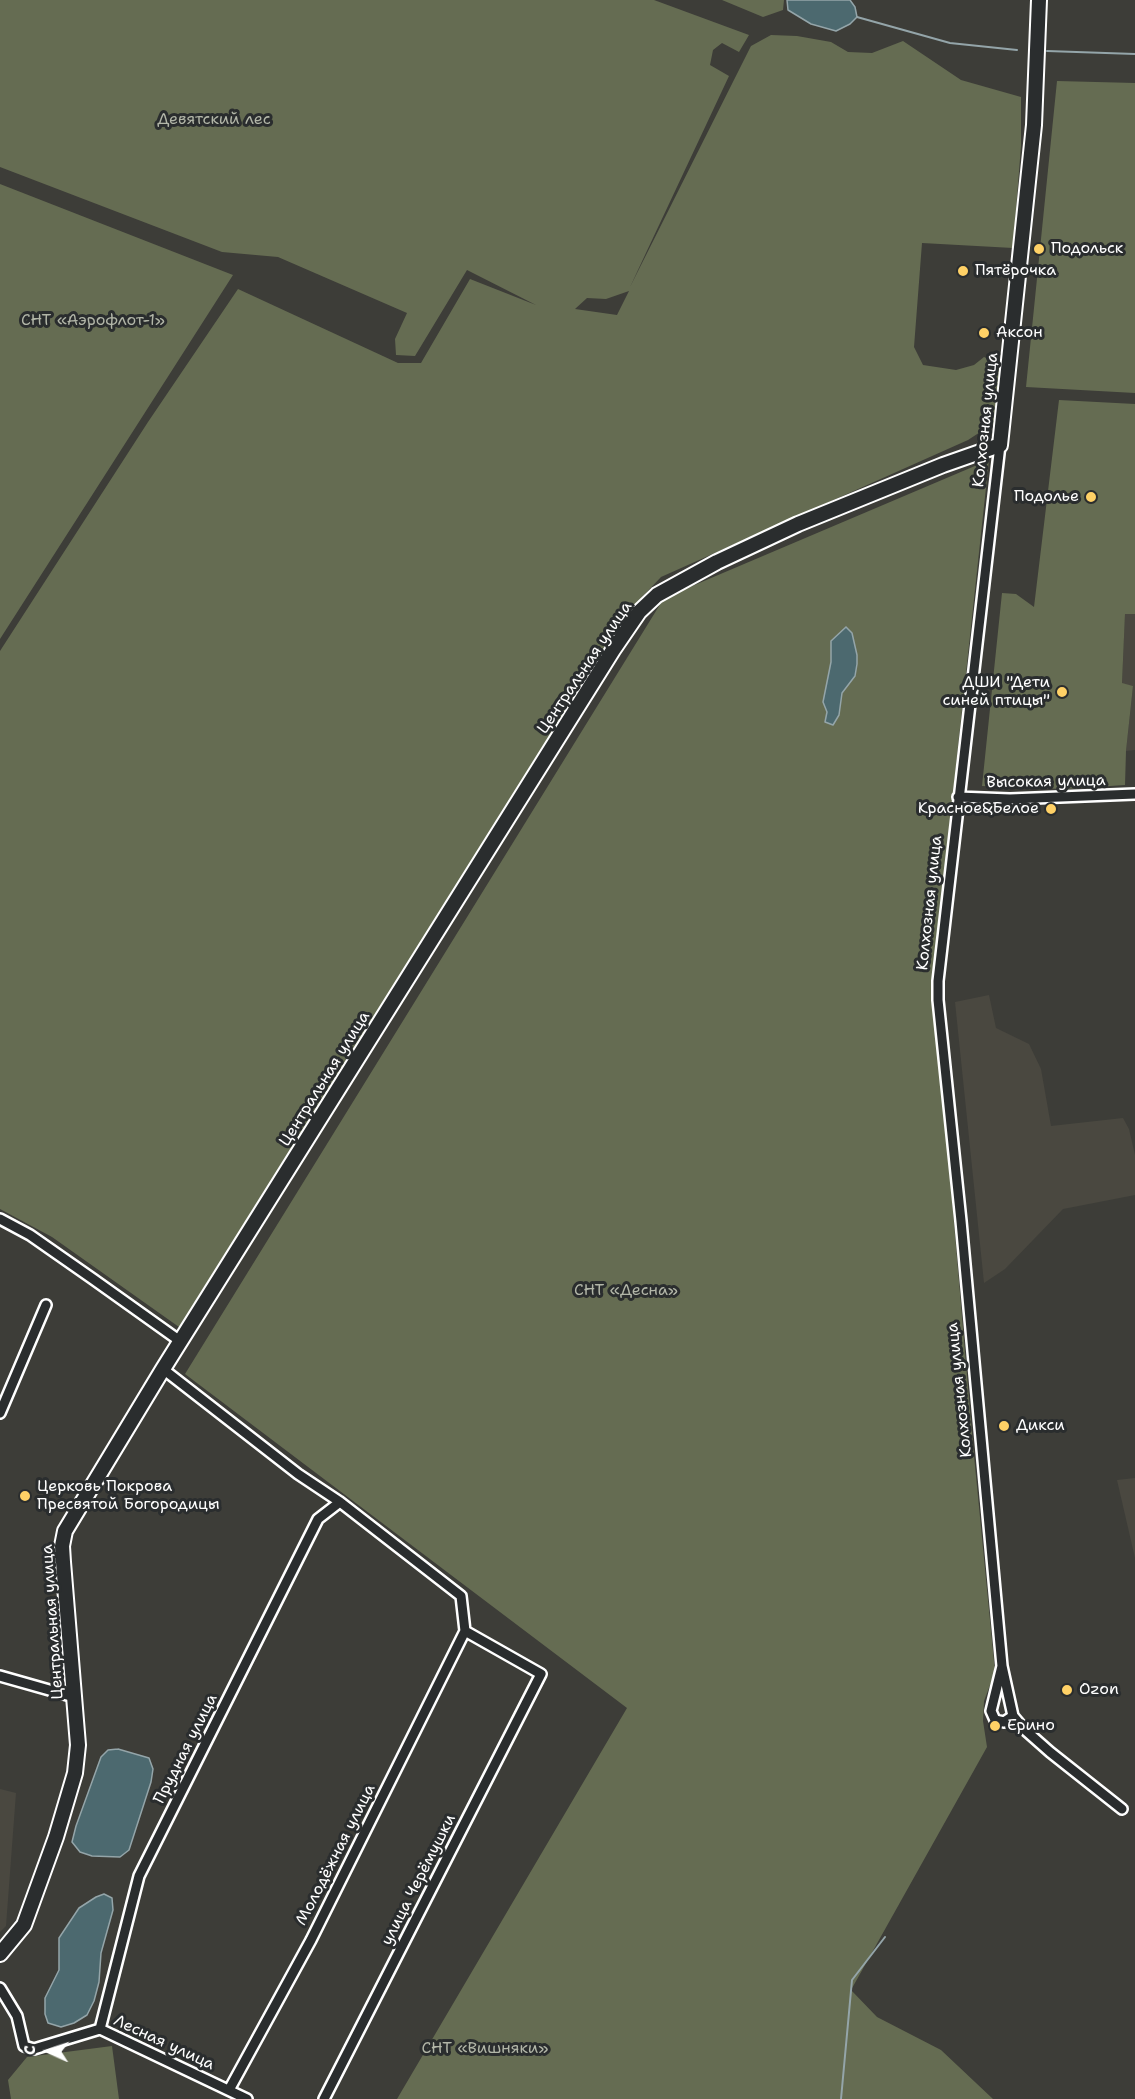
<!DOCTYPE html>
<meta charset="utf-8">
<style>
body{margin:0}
#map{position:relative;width:1135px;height:2099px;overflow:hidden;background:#3d3d38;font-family:"Shantell Sans",sans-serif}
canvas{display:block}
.north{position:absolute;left:18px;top:2021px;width:60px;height:60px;-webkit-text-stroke:4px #2a2d2e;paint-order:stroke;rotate:273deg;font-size:16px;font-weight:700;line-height:24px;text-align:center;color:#fff}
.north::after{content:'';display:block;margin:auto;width:21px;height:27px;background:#fff;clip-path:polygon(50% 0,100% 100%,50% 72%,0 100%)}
</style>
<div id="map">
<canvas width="1135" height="2099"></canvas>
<div class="north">С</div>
</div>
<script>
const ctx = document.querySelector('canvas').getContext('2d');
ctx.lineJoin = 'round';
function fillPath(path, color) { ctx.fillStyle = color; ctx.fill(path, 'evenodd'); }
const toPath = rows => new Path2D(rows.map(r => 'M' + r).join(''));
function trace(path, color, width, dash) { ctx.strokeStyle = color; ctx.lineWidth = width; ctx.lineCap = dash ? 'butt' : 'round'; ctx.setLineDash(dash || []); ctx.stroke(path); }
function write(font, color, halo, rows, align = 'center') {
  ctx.font = font + ' "Shantell Sans",sans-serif'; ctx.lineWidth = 6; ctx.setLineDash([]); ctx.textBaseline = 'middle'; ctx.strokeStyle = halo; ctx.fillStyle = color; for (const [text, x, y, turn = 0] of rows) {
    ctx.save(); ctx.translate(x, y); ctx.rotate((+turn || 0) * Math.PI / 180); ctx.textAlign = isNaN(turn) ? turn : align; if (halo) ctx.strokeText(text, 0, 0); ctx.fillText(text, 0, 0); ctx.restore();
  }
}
fillPath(toPath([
 [1125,613,1135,614,1135,750,1126,751,1133,686,1122,684],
 [989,995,996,1028,1029,1044,1041,1069,1051,1126,1123,1118,1129,1129,1135,1155,1135,1195,1063,1209,1005,1269,984,1283,955,1002],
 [1135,1478,1135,1558,1117,1480],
 [0,1789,16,1793,6,1926,0,1932]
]), '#4a4840');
fillPath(toPath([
 [0,0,654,0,749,35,739,52,722,43,713,50,710,65,729,76,630,287,751,46,771,35,797,36,831,42,848,52,872,53,903,41,961,80,1021,97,1021,146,1013,248,922,243,914,347,923,365,956,370,974,365,984,357,1002,365,994,423,968,440,661,577,643,596,602,654,179,1327,52,1237,0,1209,0,651,148,422,238,289,398,363,421,363,470,279,536,305,467,270,415,356,396,355,395,339,407,313,278,257,222,252,0,167],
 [629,291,617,315,575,309,587,298,606,299],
 [722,0,784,0,783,10,763,17],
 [1057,81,1135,83,1135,393,1026,387],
 [0,184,233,275,0,639],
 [1059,400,1135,404,1135,614,1125,614,1122,683,1133,686,1126,751,1125,785,1065,789,982,786,1002,593,1016,594,1034,607],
 [989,460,933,978,973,1445,995,1672,984,1701,983,1721,987,1747,851,1990,877,2017,941,2050,993,2099,397,2099,627,1708,185,1374,664,598],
 [112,2046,119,2099,11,2099,8,2080,27,2057]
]), '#656c52');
const water = toPath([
 [787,0,850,0,855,7,857,17,850,24,836,31,811,24,788,10,787,0],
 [846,627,852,633,857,655,857,664,855,676,842,693,839,715,833,725,825,722,827,712,823,702,831,662,831,641,846,627],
 [118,1749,149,1758,153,1769,151,1782,129,1850,120,1857,92,1856,80,1852,72,1842,76,1826,101,1757,108,1750,118,1749],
 [104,1894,112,1898,113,1910,101,1953,99,1982,94,2001,87,2015,74,2023,61,2027,48,2023,45,2014,45,1998,59,1970,59,1938,79,1908,96,1897,104,1894]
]);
fillPath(water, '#4c696f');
trace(water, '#94a5a9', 1.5);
trace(toPath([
 [857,17,950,43,1017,50],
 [1047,51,1135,54],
 [841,2099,852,1980,885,1937]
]), '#94a5a9', 2);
const street = toPath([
 [1000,445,938,981,938,1000,961,1221,1002,1666,1013,1716,1004,1722,995,1720,991,1711,1002,1666],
 [958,797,1010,799,1135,794],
 [0,1219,30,1235,93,1279,180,1341],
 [163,1369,298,1474,340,1502,461,1596,465,1631,541,1674,324,2099],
 [0,1413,46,1305],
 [0,1676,74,1697],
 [1013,1716,1024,1729,1050,1752,1122,1809],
 [0,1988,17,2016,24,2046,34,2049,100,2029,247,2099],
 [100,2029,139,1876,318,1519,340,1502],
 [229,2090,311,1940,465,1631]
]);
const secondary = toPath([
 [0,1954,24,1925,56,1837,75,1773,78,1745,63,1562,62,1546,65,1531,163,1369,613,650,639,612,657,595,717,562,798,524,943,465,1000,445,1034,125,1039,0]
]);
trace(street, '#fff', 14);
trace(secondary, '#fff', 18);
trace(street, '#2a2d2e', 9);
trace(secondary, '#2a2d2e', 14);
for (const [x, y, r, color] of [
 [1039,249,6,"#ffd166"],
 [963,271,6,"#ffd166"],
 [984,333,6,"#ffd166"],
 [1091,497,6,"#ffd166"],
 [1062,692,6,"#ffd166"],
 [1051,809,6,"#ffd166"],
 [1004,1426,6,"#ffd166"],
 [25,1496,6,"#ffd166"],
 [1067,1690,6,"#ffd166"],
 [995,1726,6,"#ffd166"]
]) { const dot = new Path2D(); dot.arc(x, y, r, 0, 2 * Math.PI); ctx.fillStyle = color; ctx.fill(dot); trace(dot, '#2a2d2e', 2); }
write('16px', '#b2b6a8', '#2a2d2e', [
 ["Девятский лес",214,120],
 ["СНТ «Аэрофлот-1»",93,321],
 ["СНТ «Десна»",626,1291],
 ["СНТ «Вишняки»",485,2049]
]);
write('16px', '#fff', '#2a2d2e', [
 ["Подольск",1051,249],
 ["Пятёрочка",975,271],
 ["Аксон",996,333],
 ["Подолье",1079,497,"right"],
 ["ДШИ \"Дети",1050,683,"right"],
 ["синей птицы\"",1050,701,"right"],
 ["Красное&Белое",1039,809,"right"],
 ["Дикси",1016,1426],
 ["Церковь Покрова",37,1487],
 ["Пресвятой Богородицы",37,1505],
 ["Ozon",1079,1690],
 ["Ерино",1007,1726]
], 'left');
write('16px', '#fff', '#2a2d2e', [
 ["Колхозная улица",986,420,-84],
 ["Центральная улица",585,668,-56],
 ["Высокая улица",1046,782,-1],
 ["Колхозная улица",930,903,-84],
 ["Центральная улица",325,1079,-58],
 ["Колхозная улица",960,1390,-96],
 ["Центральная улица",53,1622,-94],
 ["Прудная улица",186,1749,-63],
 ["Молодёжная улица",336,1855,-63],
 ["улица Черёмушки",419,1880,-63],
 ["Лесная улица",164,2043,25]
]);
</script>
